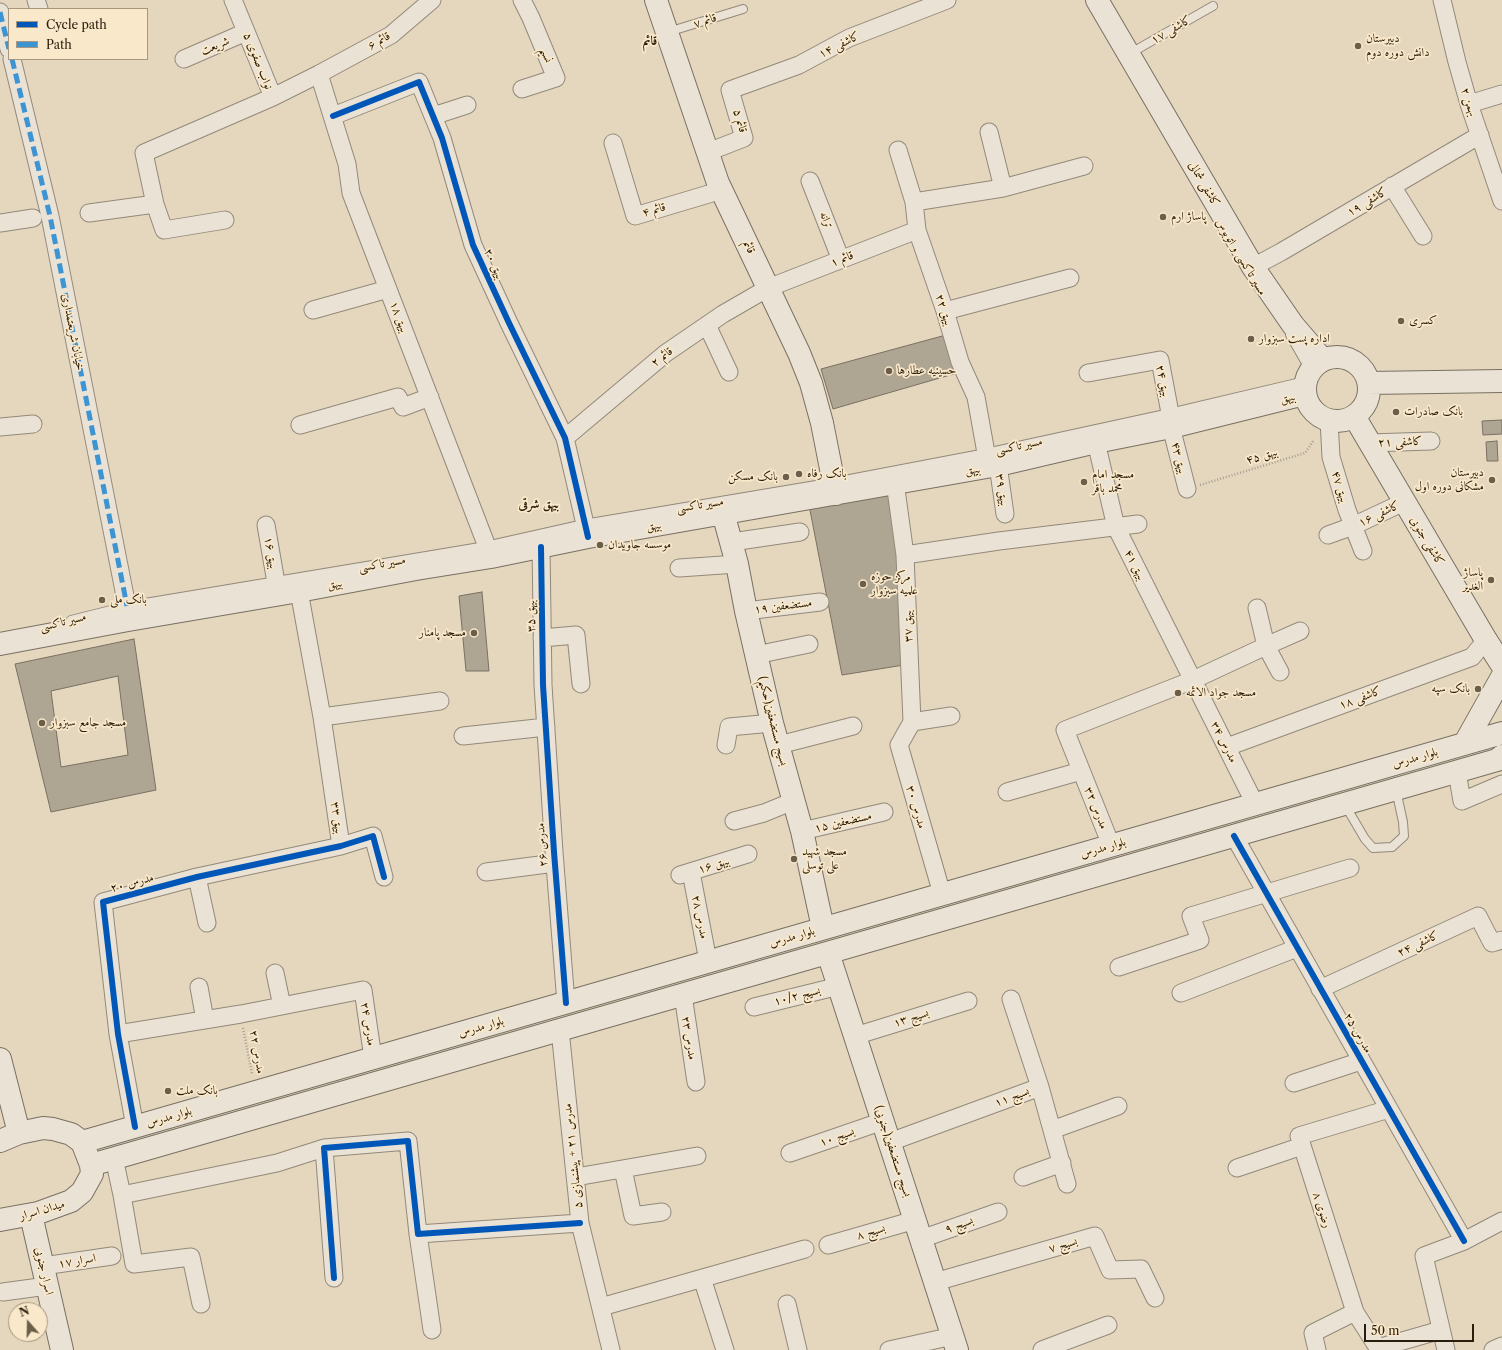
<!DOCTYPE html>
<meta charset="utf-8">
<style>
body{margin:0}
#map{position:relative;width:1502px;height:1350px;overflow:hidden;background:#e5d7be;font-family:"Libre Caslon Text",serif}
canvas{display:block}
.legend{position:absolute;left:8px;top:8px;width:140px;height:52px;box-sizing:border-box;background:#f9e8ca;border:1px solid #a6977e;margin:0;padding:5px 7px;list-style:none;font-size:12px;color:#2a1d0b}
.legend li{display:flex;align-items:center;gap:8px;height:20px}
.legend b{width:20px;border:1px solid #a6977e}
.north{position:absolute;left:8px;top:1302px;width:40px;height:40px;box-sizing:border-box;background:#f9e8ca;border:1px solid #a6977e;border-radius:50%;rotate:340deg;font-size:11px;font-weight:700;line-height:16px;text-align:center;color:#2a1d0b}
.north::after{content:'';display:block;margin:auto;width:14px;height:18px;background:#6b5e4a;clip-path:polygon(50% 0,100% 100%,50% 72%,0 100%)}
.scale{position:absolute;left:1364px;top:1324px;width:110px;height:18px;box-sizing:border-box;border:2px solid #2a1d0b;border-top:0;padding-left:5px;font-size:12px;line-height:14px;white-space:nowrap;color:#2a1d0b;-webkit-text-stroke:3px #f9e8ca;paint-order:stroke}
</style>
<div id="map">
<canvas width="1502" height="1350"></canvas>
<ul class="legend">
<li><b style="height:5px;background:#0057b8"></b>Cycle path</li>
<li><b style="height:5px;background:#3c94d2"></b>Path</li>
</ul>
<div class="north">N</div>
<div class="scale">50 m</div>
</div>
<script>
const ctx = document.querySelector('canvas').getContext('2d');
ctx.lineJoin = 'round';
function fillPath(path, color) { ctx.fillStyle = color; ctx.fill(path, 'evenodd'); }
const toPath = rows => new Path2D(rows.map(r => 'M' + r).join(''));
function trace(path, color, width, dash) { ctx.strokeStyle = color; ctx.lineWidth = width; ctx.lineCap = dash ? 'butt' : 'round'; ctx.setLineDash(dash || []); ctx.stroke(path); }
function write(font, color, halo, rows, align = 'center') {
  ctx.font = font + ' "Libre Caslon Text",Amiri,serif'; ctx.lineWidth = 3.5; ctx.setLineDash([]); ctx.textBaseline = 'middle'; ctx.strokeStyle = halo; ctx.fillStyle = color; for (const [text, x, y, turn = 0] of rows) {
    ctx.save(); ctx.translate(x, y); ctx.rotate((+turn || 0) * Math.PI / 180); ctx.textAlign = isNaN(turn) ? turn : align; if (halo) ctx.strokeText(text, 0, 0); ctx.fillText(text, 0, 0); ctx.restore();
  }
}
const building = toPath([
 [946,335,957,373,833,409,821,369,946,335],
 [1502,420,1502,434,1483,435,1482,421,1502,420],
 [1497,441,1498,461,1487,461,1486,442,1497,441],
 [893,488,910,664,842,675,809,505,893,488],
 [482,592,489,671,466,671,459,596,482,592],
 [134,639,156,790,51,812,15,664,134,639],
 [118,676,128,755,61,767,51,691,118,676]
]);
fillPath(building, '#afa593');
trace(building, '#797061', 1);
const lane = toPath([
 [668,32,743,9],
 [1129,54,1213,6],
 [1290,335,1310,370],
 [71,620,127,606,486,546,584,524,834,482,986,453,1170,413,1305,381],
 [1345,805,1365,839,1373,848,1392,847,1404,836,1403,822,1396,790]
]);
const street = toPath([
 [36,0,39,9],
 [233,0,273,97,319,74,391,35,432,0],
 [522,0,531,18,556,78,522,89],
 [1442,0,1457,62,1469,104,1502,201],
 [0,12,9,49],
 [12,59,50,216,127,606],
 [184,59,246,32],
 [319,74,347,164,351,193,491,557],
 [1469,104,1502,94],
 [333,116,419,82,442,138,473,245,509,323,565,438,588,537],
 [433,116,467,105],
 [613,143,635,216,722,190],
 [898,150,914,202,917,230,945,311,960,362,976,397,986,453,998,465,1005,514],
 [708,152,744,138,730,90,799,65,849,38,947,0],
 [810,181,841,260],
 [1392,186,1423,236],
 [1003,188,1084,166],
 [914,202,1003,188,989,132],
 [89,213,155,204],
 [225,220,164,230,155,204,144,153,273,97],
 [0,223,33,218],
 [1253,267,1281,252,1480,135],
 [313,310,388,289],
 [945,311,1070,278],
 [707,325,729,372],
 [1088,373,1160,360,1170,413,1171,427,1187,489],
 [1329,420,1331,457,1347,510,1363,551],
 [300,425,398,397,403,407,430,397],
 [0,427,33,424],
 [565,438,666,353,723,314,768,288,917,230],
 [1096,442,1116,527,1255,804],
 [1369,443,1431,441],
 [895,482,905,555,912,722],
 [266,525,278,594],
 [1328,535,1353,526,1404,502],
 [732,542,800,532],
 [541,547,543,685,554,852,566,1003],
 [905,555,999,541,1138,524],
 [679,568,737,564],
 [299,591,322,717,341,846],
 [1257,608,1266,646,1280,672],
 [746,611,820,602],
 [542,638,576,635,581,684],
 [756,655,809,644],
 [322,717,440,701],
 [912,722,899,745,942,894],
 [912,722,951,716],
 [463,736,546,727],
 [726,745,729,727,772,723],
 [779,745,853,726],
 [1227,747,1472,657,1486,640],
 [1457,772,1462,801,1502,784],
 [1007,792,1081,771],
 [734,821,764,813,786,804,794,805],
 [802,831,884,812],
 [1234,836,1464,1241],
 [1111,845,1065,730,1193,680,1266,646,1300,631],
 [486,872,555,863],
 [691,872,708,961],
 [680,875,748,854],
 [197,877,207,923],
 [1119,967,1200,940,1191,916,1350,868],
 [275,973,282,1006],
 [199,987,205,1020],
 [1320,989,1478,916,1492,943,1502,940],
 [1181,993,1297,948],
 [683,995,696,1082],
 [1011,999,1040,1087,1067,1184],
 [754,1007,839,986],
 [560,1030,580,1223,611,1350],
 [118,1034,241,1014,363,990,373,1058],
 [855,1036,968,1001],
 [1294,1083,1361,1061],
 [135,1127,118,1034,103,902,197,877,341,846,373,836,384,877],
 [1052,1130,1118,1106],
 [890,1142,1040,1087],
 [790,1153,883,1121],
 [114,1158,122,1195],
 [1237,1168,1302,1146],
 [623,1169,633,1216,662,1212],
 [576,1177,697,1156],
 [1023,1177,1062,1163],
 [418,1234,432,1330],
 [921,1239,998,1212],
 [828,1245,915,1220],
 [43,1266,112,1256],
 [334,1278,324,1148,408,1141,418,1234,580,1223],
 [702,1278,725,1350],
 [935,1282,1095,1236,1110,1270,1141,1269,1155,1298],
 [3,1292,47,1286],
 [201,1304,191,1257,134,1264,122,1195,277,1163,324,1148],
 [787,1304,798,1350],
 [601,1307,805,1249],
 [1355,1312,1378,1348,1441,1330],
 [889,1350,953,1336],
 [1042,1350,1108,1325],
 [1317,1350,1313,1333,1355,1312,1299,1136,1389,1109],
 [1446,1350,1424,1256,1464,1241,1502,1221],
 [1493,1350,1502,1346]
]);
const secondary = toPath([
 [656,0,718,183,799,353,811,383,822,423,836,494],
 [1097,0,1253,267,1293,325,1323,360],
 '1305 389a32 32 0 1 1 64 0a32 32 0 1 1-64 0Z',
 [1369,383,1502,381],
 [1354,416,1486,640,1502,665],
 [723,513,737,564,746,611,772,723,802,831,823,928],
 [0,644,128,620,299,591,416,569,491,557,588,537,998,465,1096,442,1171,427,1304,394],
 [1465,743,1502,677],
 [828,953,957,1350],
 [0,1059,19,1133],
 [0,1141,19,1133,43,1128,53,1129,71,1134,82,1142,91,1165,92,1174,82,1192,71,1201,38,1213,0,1220],
 [82,1142,1502,733],
 [91,1165,1497,760,1502,756],
 [31,1215,62,1350]
]);
trace(lane, '#938979', 10);
trace(street, '#938979', 19);
trace(secondary, '#797061', 24);
trace(toPath([
 [1200,485,1305,453,1314,440],
 [243,1028,252,1074]
]), '#a49e93', 2.5, [1, 2]);
trace(lane, '#e9e2d5', 8);
trace(street, '#e9e2d5', 17);
trace(secondary, '#e9e2d5', 22);
trace(toPath([
 [0,12,9,49],
 [12,59,50,216,127,606]
]), '#3c94d2', 5, [10, 5]);
trace(toPath([
 [333,116,419,82,442,138,473,245,509,323,565,438,588,537],
 [541,547,543,685,554,852,566,1003],
 [1234,836,1464,1241],
 [135,1127,118,1034,103,902,197,877,341,846,373,836,384,877],
 [334,1278,324,1148,408,1141,418,1234,580,1223]
]), '#0057b8', 6);
for (const [x, y, r, color] of [
 [1358,46,4,"#6b5e4a"],
 [1163,217,4,"#6b5e4a"],
 [1401,321,4,"#6b5e4a"],
 [1251,339,4,"#6b5e4a"],
 [889,371,4,"#6b5e4a"],
 [1396,412,4,"#6b5e4a"],
 [799,474,4,"#6b5e4a"],
 [786,477,4,"#6b5e4a"],
 [1492,480,4,"#6b5e4a"],
 [1084,482,4,"#6b5e4a"],
 [600,545,4,"#6b5e4a"],
 [1491,580,4,"#6b5e4a"],
 [863,584,4,"#6b5e4a"],
 [102,600,4,"#6b5e4a"],
 [474,633,4,"#6b5e4a"],
 [1478,689,4,"#6b5e4a"],
 [1178,693,4,"#6b5e4a"],
 [42,723,4,"#6b5e4a"],
 [794,859,4,"#6b5e4a"],
 [168,1091,4,"#6b5e4a"]
]) { const dot = new Path2D(); dot.arc(x, y, r, 0, 2 * Math.PI); ctx.fillStyle = color; ctx.fill(dot); trace(dot, '#f9e8ca', 1.5); }
write('12px', '#2a1d0b', '#f9e8ca', [
 ["قائم ۷",705,21,-18],
 ["کاشفی ۱۷",1171,30,-30],
 ["قائم ۶",379,41,-30],
 ["کاشفی ۱۴",839,45,-26],
 ["شریعت",215,46,-23],
 ["نسیم",546,55,68],
 ["نواب صفوی ۵",258,61,68],
 ["بهمن ۲",1469,102,73],
 ["قائم ۵",740,121,74],
 ["کاشفی شمالی",1204,184,60],
 ["کاشفی ۱۹",1367,202,-31],
 ["قائم ۴",654,210,-16],
 ["ترانه",826,220,69],
 ["قائم",749,247,65],
 ["مسیر تاکسی و اتوبوس",1241,257,59],
 ["قائم ۱",842,259,-21],
 ["بیهق ۲۰",494,264,66],
 ["بیهق ۲۲",944,310,72],
 ["بیهق ۱۸",399,317,69],
 ["خیابان شریعتمداری",73,332,79],
 ["قائم ۲",662,357,-38],
 ["بیهق ۲۴",1163,381,78],
 ["بیهق",1288,398,-14],
 ["کاشفی ۲۱",1400,442,-2],
 ["مسیر تاکسی",1019,446,-12],
 ["بیهق ۴۵",1262,456,-17],
 ["بیهق ۴۳",1179,458,76],
 ["بیهق",973,470,-9],
 ["بیهق ۴۷",1340,487,73],
 ["بیهق ۳۹",1002,490,81],
 ["مسیر تاکسی",700,505,-9],
 ["کاشفی ۱۶",1379,514,-25],
 ["بیهق",654,526,-10],
 ["کاشفی جنوبی",1427,541,59],
 ["بیهق ۱۶",271,553,80],
 ["مسیر تاکسی",382,564,-10],
 ["بیهق ۴۱",1135,565,63],
 ["بیهق",335,584,-11],
 ["مستضعفین ۱۹",783,606,-7],
 ["بیهق ۳۵",531,616,-91],
 ["مسیر تاکسی",63,622,-14],
 ["بیهق ۳۷",908,626,-92],
 ["کاشفی ۱۸",1360,698,-20],
 ["بسیج مستضعفین(حکیم)",773,721,76],
 ["مدرس ۳۴",1224,742,63],
 ["بلوار مدرس",1415,758,-16],
 ["مدرس ۳۰",916,807,74],
 ["مدرس ۳۲",1096,808,68],
 ["بیهق ۳۳",337,818,82],
 ["مستضعفین ۱۵",843,822,-13],
 ["مدرس ۲۶",542,845,-94],
 ["بلوار مدرس",1103,848,-16],
 ["بیهق ۱۶",714,865,-17],
 ["مدرس ۲۰",132,883,-15],
 ["مدرس ۲۸",700,917,79],
 ["بلوار مدرس",792,937,-16],
 ["کاشفی ۲۴",1418,944,-25],
 ["بسیج ۱۰/۲",797,996,-14],
 ["بسیج ۱۳",911,1018,-17],
 ["مدرس ۲۴",368,1024,81],
 ["بلوار مدرس",481,1027,-16],
 ["مدرس ۲۵",1358,1033,60],
 ["مدرس ۲۳",689,1038,81],
 ["مدرس ۲۲",257,1052,80],
 ["بسیج ۱۱",1012,1097,-20],
 ["بلوار مدرس",169,1117,-16],
 ["بسیج ۱۰",837,1137,-19],
 ["بسیج مستضعفین(جنوبی)",893,1151,72],
 ["مدرس ۲۱ + پیشنمازی ۵",573,1156,-96],
 ["میدان اسرار",42,1210,-16],
 ["رضوی ۸",1322,1210,72],
 ["بسیج ۹",959,1225,-19],
 ["بسیج ۸",871,1232,-16],
 ["بسیج ۷",1063,1245,-16],
 ["اسرار ۱۷",77,1261,-9],
 ["اسرار جنوبی",44,1271,77]
]);
write('12px', '#2a1d0b', '#f9e8ca', [
 ["دبیرستان",1366,39],
 ["دانش دوره دوم",1366,53],
 ["پاساژ ارم",1171,217],
 ["کسری",1409,321],
 ["اداره پست سبزوار",1259,339],
 ["حسینیه عطارها",897,371],
 ["بانک صادرات",1404,412],
 ["دبیرستان",1484,473,"right"],
 ["مشکانی دوره اول",1484,487,"right"],
 ["بانک رفاه",807,474],
 ["مسجد امام",1092,475],
 ["محمد باقر",1092,489],
 ["بانک مسکن",778,477,"right"],
 ["موسسه جاویدان",608,545],
 ["پاساژ",1483,573,"right"],
 ["الغدیر",1483,587,"right"],
 ["مرکز حوزه",871,577],
 ["علمیه سبزوار",871,591],
 ["بانک ملی",110,600],
 ["مسجد پامنار",466,633,"right"],
 ["بانک سپه",1470,689,"right"],
 ["مسجد جواد الائمه",1186,693],
 ["مسجد جامع سبزوار",50,723],
 ["مسجد شهید",802,852],
 ["علی توسلی",802,866],
 ["بانک ملت",176,1091]
], 'left');
write('bold 13px', '#2a1d0b', '#f9e8ca', [
 ["قائم",650,41],
 ["بیهق شرقی",539,504]
]);
</script>
